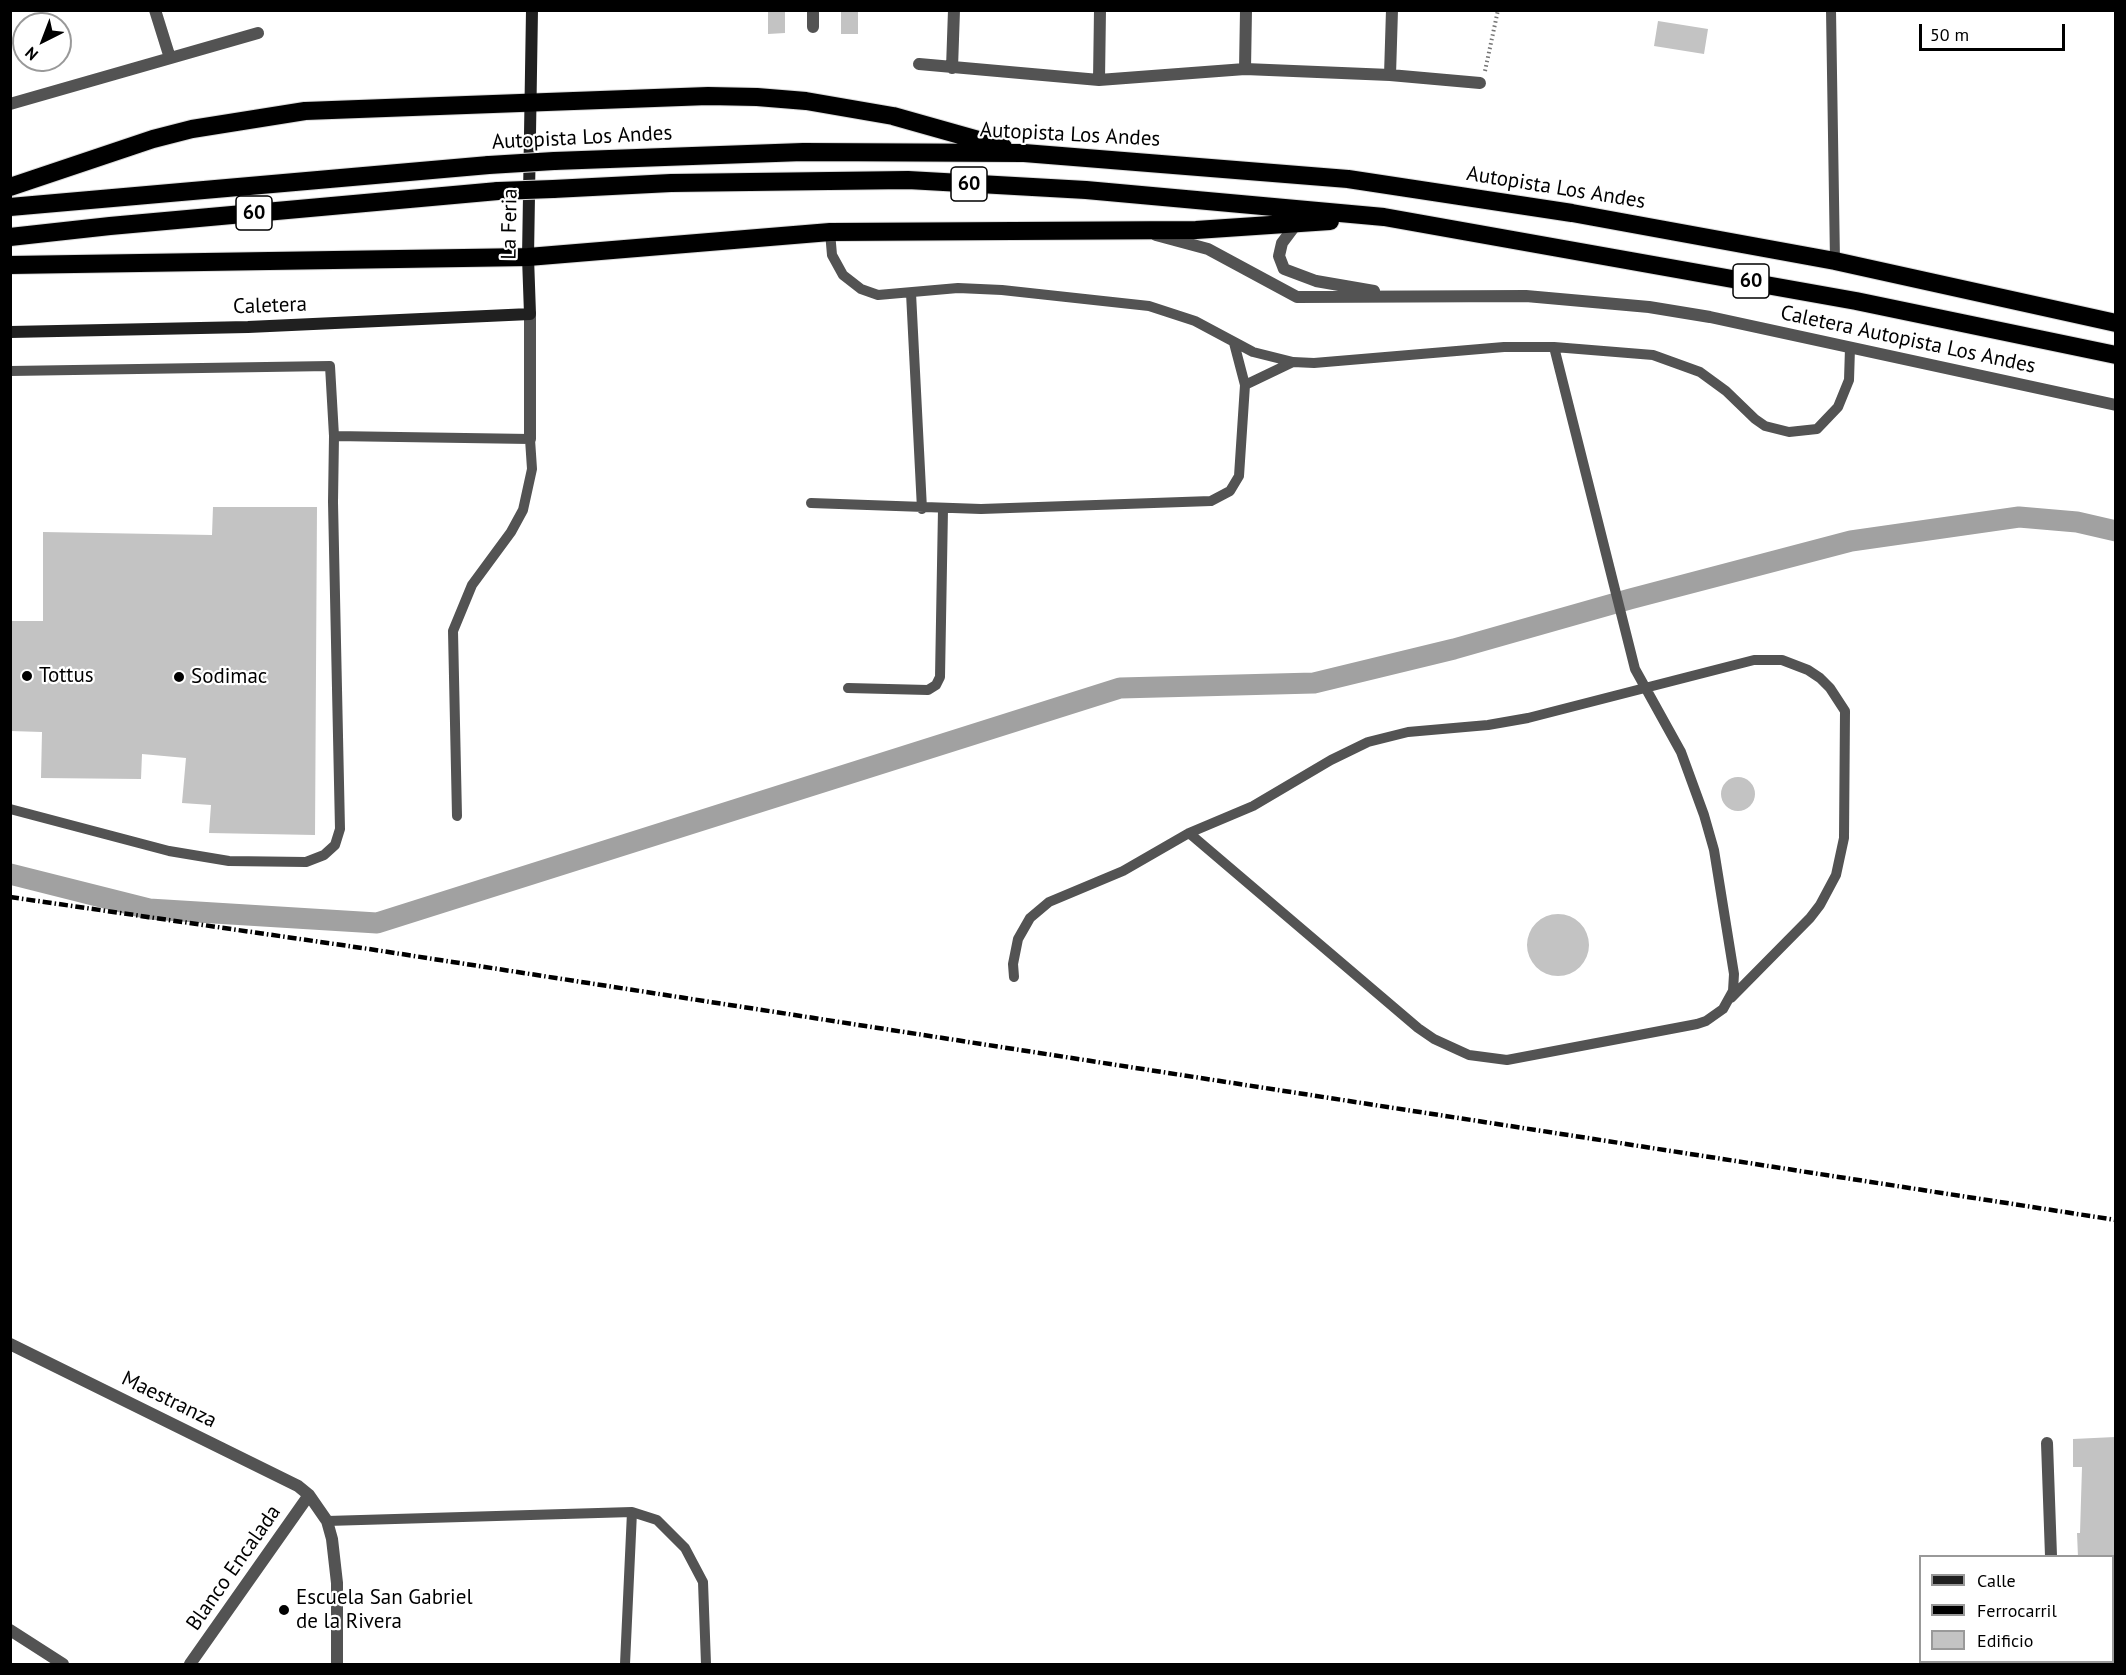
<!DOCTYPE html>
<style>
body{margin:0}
#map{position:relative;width:2126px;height:1675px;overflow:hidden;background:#fff;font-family:"PT Sans",sans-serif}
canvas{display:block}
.frame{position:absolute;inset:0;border:12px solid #000;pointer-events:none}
.legend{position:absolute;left:1919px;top:1555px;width:195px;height:108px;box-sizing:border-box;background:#fff;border:2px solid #999;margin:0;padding:8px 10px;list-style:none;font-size:18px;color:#000}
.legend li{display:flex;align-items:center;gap:12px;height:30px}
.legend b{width:30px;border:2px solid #999}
.north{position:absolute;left:12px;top:12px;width:60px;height:60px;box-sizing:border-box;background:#fff;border:2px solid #999;border-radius:50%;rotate:222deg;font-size:16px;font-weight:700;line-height:24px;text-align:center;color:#000}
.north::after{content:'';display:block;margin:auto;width:21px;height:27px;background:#000;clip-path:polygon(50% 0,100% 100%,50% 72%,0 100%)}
.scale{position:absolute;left:1919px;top:24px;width:146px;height:27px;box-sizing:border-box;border:3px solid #000;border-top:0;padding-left:8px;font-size:18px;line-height:21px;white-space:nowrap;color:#000;-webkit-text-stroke:4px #fff;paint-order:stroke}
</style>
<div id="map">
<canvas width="2126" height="1675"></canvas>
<div class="frame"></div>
<ul class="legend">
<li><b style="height:8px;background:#202020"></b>Calle</li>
<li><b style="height:8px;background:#000"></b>Ferrocarril</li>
<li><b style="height:16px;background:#c3c3c3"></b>Edificio</li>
</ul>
<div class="north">N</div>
<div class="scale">50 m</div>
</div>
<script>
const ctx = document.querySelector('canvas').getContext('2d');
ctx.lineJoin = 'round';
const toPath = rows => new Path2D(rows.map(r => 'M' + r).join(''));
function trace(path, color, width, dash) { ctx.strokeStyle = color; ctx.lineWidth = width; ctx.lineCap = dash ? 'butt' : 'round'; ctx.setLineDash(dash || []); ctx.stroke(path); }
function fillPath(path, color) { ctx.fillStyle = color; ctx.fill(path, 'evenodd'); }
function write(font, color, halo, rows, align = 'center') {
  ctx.font = font + ' "PT Sans",sans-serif'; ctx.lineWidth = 4.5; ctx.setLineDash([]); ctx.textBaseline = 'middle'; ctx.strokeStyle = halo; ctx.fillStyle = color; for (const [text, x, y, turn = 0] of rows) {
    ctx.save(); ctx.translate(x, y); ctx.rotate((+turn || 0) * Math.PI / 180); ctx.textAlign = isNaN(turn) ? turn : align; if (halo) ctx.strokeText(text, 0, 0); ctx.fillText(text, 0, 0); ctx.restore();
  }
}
trace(toPath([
 [10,874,149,909,377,923,1120,688,1314,683,1454,649,1630,599,1851,541,2019,517,2077,522,2116,531]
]), '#a1a1a1', 21);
fillPath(toPath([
 [768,10,785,10,785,33,768,34],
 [841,10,858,10,858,34,841,34],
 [1658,21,1708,29,1704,54,1654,46],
 [213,507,317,507,315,835,209,833,211,805,182,803,186,758,142,754,141,779,41,778,42,732,10,731,10,621,43,621,43,532,212,535],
 '1721 794a17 17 0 1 1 34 0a17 17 0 1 1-34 0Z',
 '1527 945a31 31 0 1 1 62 0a31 31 0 1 1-62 0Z',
 [2115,1437,2115,1557,2078,1557,2077,1533,2080,1533,2082,1467,2073,1467,2073,1439]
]), '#c3c3c3');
const highway = toPath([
 [554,161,803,152,1024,153,1348,179,1572,213,1835,261,2116,323],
 [10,187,153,139,192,129,305,111,708,96,757,97,806,101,893,116,1003,147],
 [553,189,671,183,908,180,1086,190,1384,217,1856,301,2116,355],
 [10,207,489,165],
 [10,237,110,226,498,191],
 [10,265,528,257,830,232,1196,230,1330,221]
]);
trace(highway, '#dbdbdb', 20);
trace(toPath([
 [1485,71,1498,10]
]), '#757575', 4, [1.5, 3]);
trace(toPath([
 [1831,10,1835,261],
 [830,232,832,255,843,275,861,289,878,295,958,288,1002,290,1149,306,1195,321,1253,352,1293,362,1314,363,1504,347,1554,347,1653,355,1700,372,1726,391,1755,419,1765,426,1789,432,1817,429,1838,407,1849,380,1850,348],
 [911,293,922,509],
 [1234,343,1245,385,1293,362],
 [10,371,330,366,334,436],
 [811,503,981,509,1211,501,1230,491,1239,476,1245,385],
 [848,688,928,690,936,685,940,677,943,509],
 [10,809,169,851,229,861,306,862,324,855,335,845,340,829,333,502,334,436,530,439,532,469,523,510,511,532,472,585,453,631,457,816],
 [1189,833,1418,1028,1434,1039,1469,1055,1507,1060,1697,1024,1706,1021,1723,1009,1733,991,1734,974,1714,850,1704,815,1681,752,1635,669,1554,347],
 [1014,977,1013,964,1018,939,1030,918,1049,902,1123,871,1189,833,1253,806,1331,760,1368,742,1408,732,1488,725,1528,718,1754,660,1782,660,1808,670,1820,678,1830,688,1845,711,1844,838,1836,875,1820,905,1810,918,1731,998],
 [327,1521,632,1512,657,1520,685,1548,703,1582,706,1664],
 [625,1664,632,1512]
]), '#535353', 10);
trace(toPath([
 [155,10,170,58],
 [813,27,813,10],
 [919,64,1099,80,1245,69,1390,75,1480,83],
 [952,68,954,10],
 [1245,69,1246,10],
 [1390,75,1392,10],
 [1099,80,1100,10],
 [10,104,258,33],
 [1297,223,1282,243,1279,256,1284,269,1316,281,1374,291],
 [1156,235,1208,249,1297,297,1526,296,1649,307,1710,317,2116,405],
 [530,439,530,314],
 [10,1344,298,1486,309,1495,327,1521,332,1539,337,1583,337,1664],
 [2047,1443,2051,1556],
 [10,1630,63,1664],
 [2054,1662,2054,1664],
 [190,1664,309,1495]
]), '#535353', 12);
trace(toPath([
 [10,332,248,327,530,314,528,257,532,10]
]), '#202020', 12);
trace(highway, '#000', 18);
trace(toPath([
 [10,897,369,949,2116,1220]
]), '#000', 4.5, [9, 3, 1.5, 3]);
const highwayBridge = toPath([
 [489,165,554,161],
 [498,191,553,189]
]);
trace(highwayBridge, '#dbdbdb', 20, []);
trace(highwayBridge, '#000', 18);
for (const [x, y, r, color] of [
 [27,676,6,"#000"],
 [179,677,6,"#000"],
 [284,1610,6,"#000"]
]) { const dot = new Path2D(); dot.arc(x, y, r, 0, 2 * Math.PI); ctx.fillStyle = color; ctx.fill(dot); trace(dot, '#fff', 2); }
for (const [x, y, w] of [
 [969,184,36],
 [254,213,36],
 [1751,281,36]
]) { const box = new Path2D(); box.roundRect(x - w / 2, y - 17, w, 34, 4.5); ctx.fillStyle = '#fff'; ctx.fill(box); trace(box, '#000', 1.5); }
write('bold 20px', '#000', null, [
 ["60",969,184],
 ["60",254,213],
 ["60",1751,281]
]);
write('21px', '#000', '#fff', [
 ["Autopista Los Andes",1070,135,3],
 ["Autopista Los Andes",582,138,-3],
 ["Autopista Los Andes",1556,188,9],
 ["La Feria",510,224,-89],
 ["Caletera",270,306,-2],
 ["Caletera Autopista Los Andes",1908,340,12],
 ["Maestranza",169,1400,26],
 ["Blanco Encalada",234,1568,-55]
]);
write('21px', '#000', '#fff', [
 ["Tottus",39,676],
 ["Sodimac",191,677],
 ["Escuela San Gabriel",296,1598],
 ["de la Rivera",296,1622]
], 'left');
</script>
